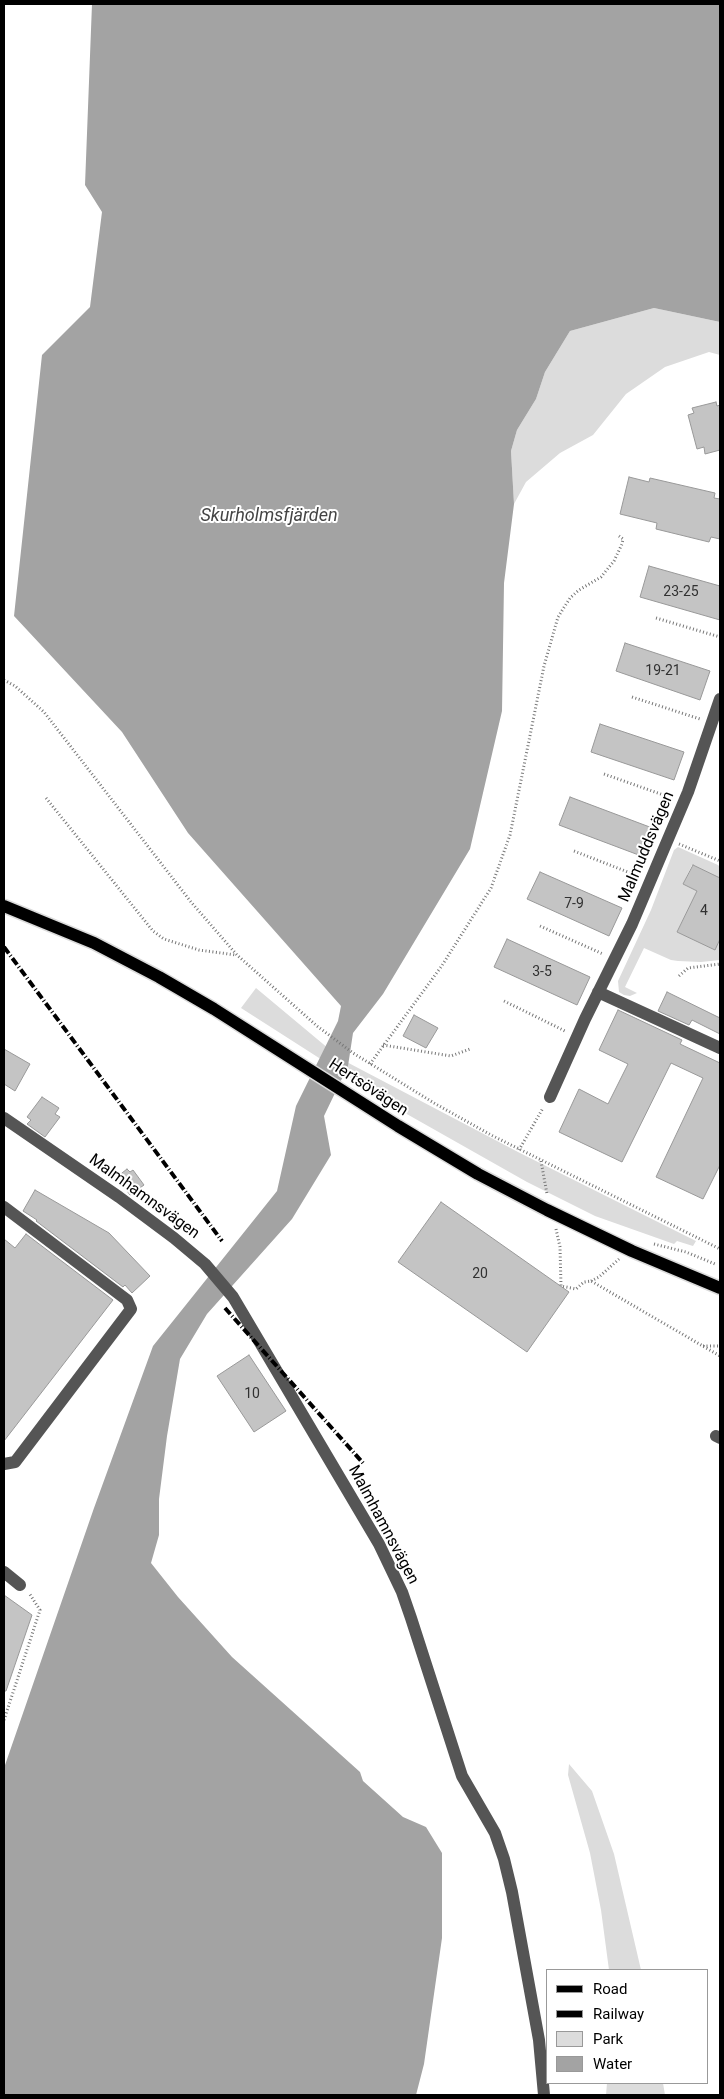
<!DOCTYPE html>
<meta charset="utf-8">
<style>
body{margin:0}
#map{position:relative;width:724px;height:2099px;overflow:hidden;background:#fff;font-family:Roboto,sans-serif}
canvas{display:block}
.frame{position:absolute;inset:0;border:5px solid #000;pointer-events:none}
.legend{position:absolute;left:546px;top:1969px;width:162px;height:115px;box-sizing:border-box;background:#fff;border:1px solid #999;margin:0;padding:6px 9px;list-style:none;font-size:15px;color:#000}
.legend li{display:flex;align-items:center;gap:10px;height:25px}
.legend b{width:25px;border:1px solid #999}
</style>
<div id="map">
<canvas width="724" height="2099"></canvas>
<div class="frame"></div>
<ul class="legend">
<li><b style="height:6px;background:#000"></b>Road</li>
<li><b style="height:6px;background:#000"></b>Railway</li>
<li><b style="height:14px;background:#dcdcdc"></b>Park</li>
<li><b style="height:14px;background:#a3a3a3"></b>Water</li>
</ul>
</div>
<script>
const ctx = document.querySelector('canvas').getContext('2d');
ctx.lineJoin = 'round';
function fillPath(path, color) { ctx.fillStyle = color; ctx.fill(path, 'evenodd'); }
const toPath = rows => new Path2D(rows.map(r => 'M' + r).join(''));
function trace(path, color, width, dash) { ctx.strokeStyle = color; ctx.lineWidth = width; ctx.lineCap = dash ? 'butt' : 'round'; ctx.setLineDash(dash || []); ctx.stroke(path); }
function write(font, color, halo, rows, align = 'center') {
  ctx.font = font + ' Roboto,sans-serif'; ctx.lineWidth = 4; ctx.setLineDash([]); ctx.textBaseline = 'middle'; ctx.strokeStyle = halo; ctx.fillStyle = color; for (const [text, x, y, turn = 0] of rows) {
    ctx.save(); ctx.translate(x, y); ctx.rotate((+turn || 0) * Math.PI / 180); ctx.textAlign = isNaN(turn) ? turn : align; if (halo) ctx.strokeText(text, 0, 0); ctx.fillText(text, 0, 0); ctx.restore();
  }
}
fillPath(toPath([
 [654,308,720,322,720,355,709,352,665,367,626,394,593,435,560,453,526,482,514,504,511,451,517,430,536,399,545,372,570,331],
 [678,847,718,865,720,867,720,878,692,865,683,884,697,891,677,932,715,949,720,939,720,960,701,962,678,961,671,960,644,948,625,987,637,993,630,996,624,995,619,992,618,981,651,910,674,850],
 [256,988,341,1059,518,1152,696,1241,693,1246,677,1241,674,1244,595,1216,527,1182,405,1113,241,1008],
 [569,1764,592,1791,614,1854,641,1970,609,1970,601,1910,590,1853,568,1775],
 [607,2083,663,2083,665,2095,606,2095]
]), '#dcdcdc');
fillPath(toPath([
 [92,4,720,4,720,322,654,308,570,331,545,372,536,399,517,430,511,451,514,504,504,583,502,711,470,849,383,994,353,1033,348,1066,324,1116,331,1155,292,1219,207,1314,180,1359,167,1436,159,1499,159,1535,151,1563,178,1597,232,1657,360,1772,363,1781,403,1817,426,1827,442,1853,442,1938,424,2064,416,2095,4,2095,4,1768,94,1508,153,1346,277,1191,296,1106,338,1021,341,1006,188,833,122,732,14,616,42,355,90,307,102,212,85,185]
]), '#a3a3a3');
const building = toPath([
 [716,402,717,406,720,405,720,450,705,454,704,447,697,449,688,415,694,413,692,408,716,402],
 [629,477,649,482,650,478,715,493,714,498,720,499,720,539,711,537,709,542,656,529,657,523,620,514,629,477],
 [649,566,720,586,720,620,640,597,649,566],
 [625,643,710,671,700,700,616,671,625,643],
 [600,724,684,752,674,780,591,752,600,724],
 [570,797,655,829,644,857,559,825,570,797],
 [693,865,720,878,720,939,715,950,677,932,697,891,683,884,693,865],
 [540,872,622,908,609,936,527,899,540,872],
 [507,939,590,977,577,1005,494,967,507,939],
 [667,992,720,1018,720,1034,692,1020,689,1025,658,1011,667,992],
 [618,1010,682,1040,680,1044,720,1063,720,1165,703,1199,656,1177,703,1078,671,1063,622,1162,559,1132,579,1089,608,1104,628,1064,599,1050,618,1010],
 [414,1015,438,1028,426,1048,403,1036,414,1015],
 [4,1049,30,1064,15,1091,4,1084,4,1049],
 [42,1097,59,1108,55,1114,60,1117,45,1137,27,1124,31,1120,27,1117,42,1097],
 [127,1169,130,1172,133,1170,144,1185,130,1195,117,1177,127,1169],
 [35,1190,109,1233,150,1276,132,1293,125,1285,123,1287,36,1221,37,1220,23,1211,35,1190],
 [441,1202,569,1292,527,1352,398,1262,441,1202],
 [26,1234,113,1300,4,1441,4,1239,15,1248,26,1234],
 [249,1355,286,1411,254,1432,217,1376,249,1355],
 [4,1595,32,1615,6,1691,4,1691,4,1595]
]);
fillPath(building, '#c4c4c4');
trace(building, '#999', 1);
const major = toPath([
 [4,906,94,943,159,977,214,1009,398,1126,478,1174,547,1210,632,1251,720,1288]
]);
trace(major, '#dbdbdb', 15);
trace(toPath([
 [656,618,720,637],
 [4,680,15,686,44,712,191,902,237,955,317,1026,353,1053,434,1103,491,1135,720,1249],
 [632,697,700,719],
 [604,774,672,798],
 [46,798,153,931,164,939,199,950,236,955],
 [679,844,720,861],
 [574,851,638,876],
 [540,926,603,954],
 [679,976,688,968,720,964],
 [504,1001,565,1031],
 [383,1045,451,1056,470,1049],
 [370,1064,441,967,491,888,510,835,544,666,558,617,570,598,579,590,601,577,614,561,622,544,623,539,619,536],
 [519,1150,543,1108],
 [541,1161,547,1194],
 [556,1229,560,1247,561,1286,576,1289,584,1282,591,1281,720,1356],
 [654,1244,686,1252,715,1264],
 [591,1281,599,1277,619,1259],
 [703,1346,720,1346],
 [4,1720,40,1610,29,1593]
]), '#777', 3, [1, 2.5]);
trace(toPath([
 [598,992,720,1048],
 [550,1097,585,1019,632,924,688,792,720,699],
 [4,1118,119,1197,174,1238,205,1264,233,1297,379,1544,402,1592,411,1618,462,1776,495,1833,504,1859,512,1892,539,2040,544,2095],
 [4,1207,127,1300,131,1309,15,1462,4,1464],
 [716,1436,720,1438],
 [4,1572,20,1585]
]), '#555', 12);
trace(major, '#000', 12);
trace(toPath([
 [4,947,222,1241],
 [225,1308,363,1463]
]), '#000', 4, [8, 2.5, 1, 2.5]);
write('14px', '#313131', null, [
 ["23-25",681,592],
 ["19-21",663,671],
 ["7-9",574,904],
 ["4",704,911],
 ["3-5",542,972],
 ["20",480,1274],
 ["10",252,1394]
]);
write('16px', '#000', '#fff', [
 ["Malmuddsvägen",647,847,-67],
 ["Hertsövägen",368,1088,33],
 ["Malmhamnsvägen",144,1197,36],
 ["Malmhamnsvägen",383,1525,62]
]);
write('italic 18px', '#444', '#fff', [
 ["Skurholmsfjärden",269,516]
]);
</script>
